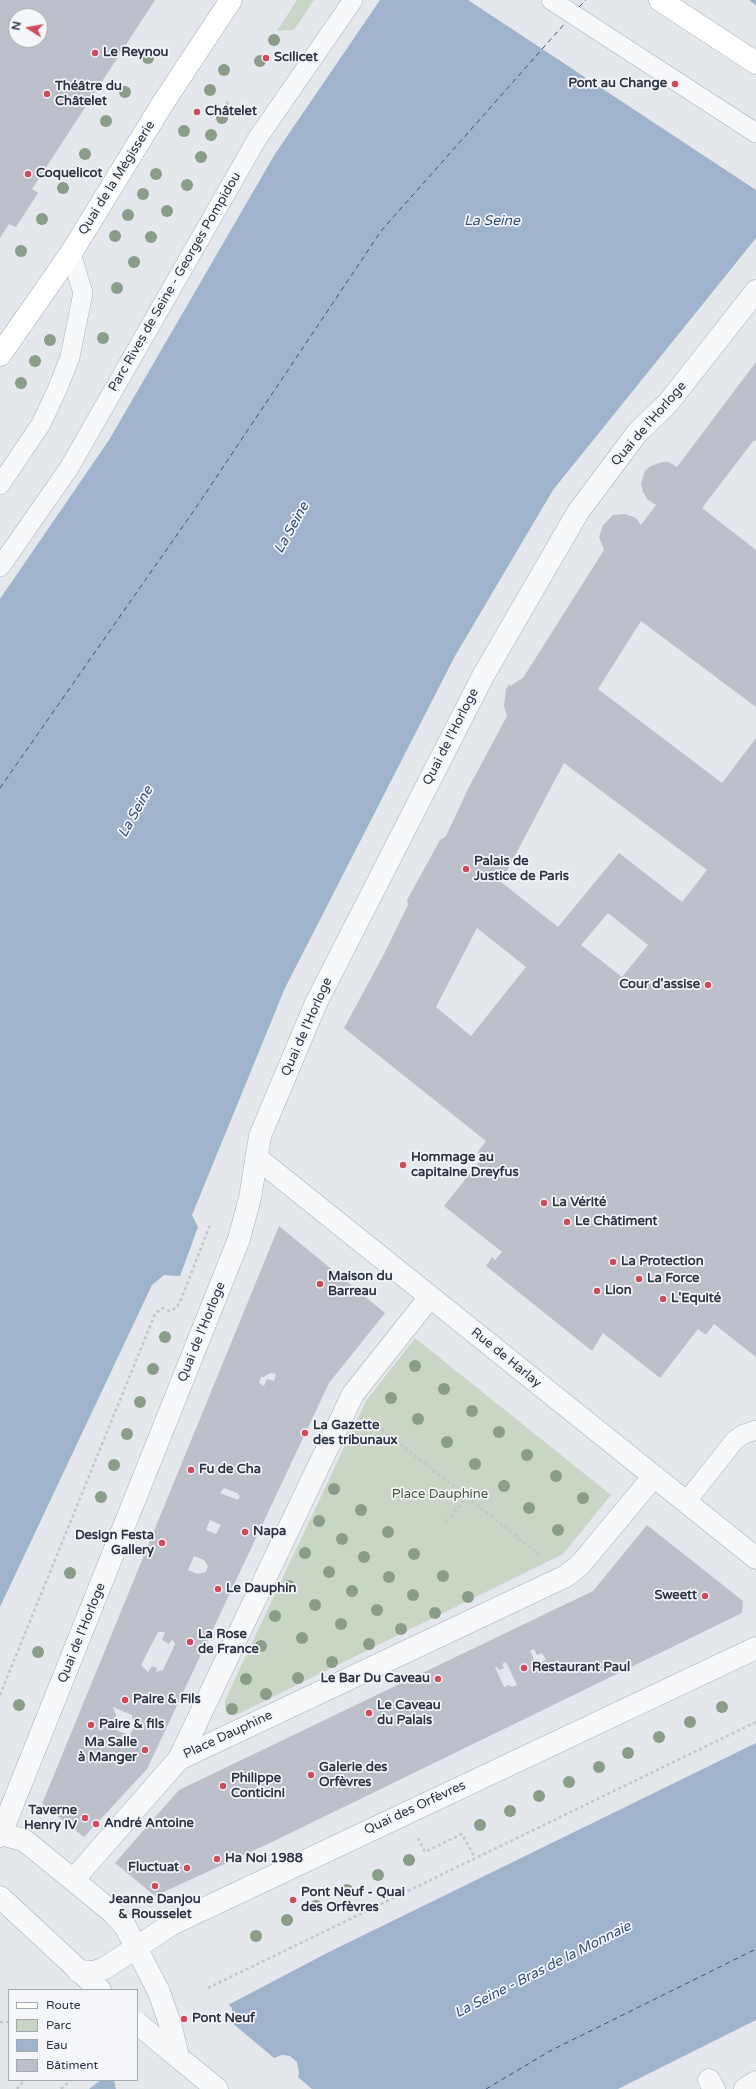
<!DOCTYPE html>
<meta charset="utf-8">
<style>
body{margin:0}
#map{position:relative;width:756px;height:2089px;overflow:hidden;background:#e4e7ec;font-family:"Varela Round",sans-serif}
canvas{display:block}
.legend{position:absolute;left:8px;top:1989px;width:130px;height:92px;box-sizing:border-box;background:#f4f6f9;border:1px solid #a4a8b1;margin:0;padding:5px 7px;list-style:none;font-size:12px;color:#2b3445}
.legend li{display:flex;align-items:center;gap:8px;height:20px}
.legend b{width:20px;border:1px solid #a4a8b1}
.north{position:absolute;left:8px;top:8px;width:40px;height:40px;box-sizing:border-box;background:#f4f6f9;border:1px solid #a4a8b1;border-radius:50%;rotate:281deg;font-size:11px;font-weight:700;line-height:16px;text-align:center;color:#2b3445}
.north::after{content:'';display:block;margin:auto;width:14px;height:18px;background:#d1495b;clip-path:polygon(50% 0,100% 100%,50% 72%,0 100%)}
</style>
<div id="map">
<canvas width="756" height="2089"></canvas>
<ul class="legend">
<li><b style="height:5px;background:#fff"></b>Route</li>
<li><b style="height:11px;background:#c9d6c5"></b>Parc</li>
<li><b style="height:11px;background:#9fb4cc"></b>Eau</li>
<li><b style="height:11px;background:#bbc0ca"></b>Bâtiment</li>
</ul>
<div class="north">N</div>
</div>
<script>
const ctx = document.querySelector('canvas').getContext('2d');
ctx.lineJoin = 'round';
function fillPath(path, color) { ctx.fillStyle = color; ctx.fill(path, 'evenodd'); }
const toPath = rows => new Path2D(rows.map(r => 'M' + r).join(''));
function trace(path, color, width, dash) { ctx.strokeStyle = color; ctx.lineWidth = width; ctx.lineCap = dash ? 'butt' : 'round'; ctx.setLineDash(dash || []); ctx.stroke(path); }
function write(font, color, halo, rows, align = 'center') {
  ctx.font = font + ' "Varela Round",sans-serif'; ctx.lineWidth = 3.5; ctx.setLineDash([]); ctx.textBaseline = 'middle'; ctx.strokeStyle = halo; ctx.fillStyle = color; for (const [text, x, y, turn = 0] of rows) {
    ctx.save(); ctx.translate(x, y); ctx.rotate((+turn || 0) * Math.PI / 180); ctx.textAlign = isNaN(turn) ? turn : align; if (halo) ctx.strokeText(text, 0, 0); ctx.fillText(text, 0, 0); ctx.restore();
  }
}
fillPath(toPath([
 [297,0,314,0,294,30,277,31],
 [415,1338,611,1495,563,1554,238,1714,228,1712,225,1707,225,1700,366,1401]
]), '#c9d6c5');
fillPath(toPath([
 [380,0,756,0,756,238,553,490,455,656,285,988,192,1215,198,1227,180,1276,164,1275,152,1285,0,1607,0,599,109,440,275,154],
 [756,1743,756,2020,618,2089,89,2089,101,2080,137,2080,228,2005,329,1952]
]), '#9fb4cc');
fillPath(toPath([
 [468,0,749,0,756,5,756,190],
 [227,2003,232,2008,231,2022,274,2058,282,2055,290,2056,297,2062,299,2073,298,2077,312,2089,116,2089,114,2080,137,2080,137,2054]
]), '#e4e7ec');
trace(toPath([
 [579,7,586,0],
 [0,788,195,509,381,231,567,21],
 [486,2089,550,2051,756,1949]
]), '#34527a', 1, [5, 4]);
fillPath(toPath([
 [0,0,155,0,32,189,38,193,16,227,9,224,0,238],
 [16,16,40,16,40,40,16,40],
 [756,362,756,441,754,440,702,508,756,550,756,707,641,621,598,689,722,783,756,738,756,1357,714,1324,706,1335,698,1329,660,1378,603,1333,592,1351,486,1266,492,1257,495,1260,502,1252,444,1206,483,1157,477,1153,486,1141,344,1028,384,954,408,905,407,900,440,840,446,836,468,789,507,716,504,706,506,689,509,684,510,686,523,678,604,550,599,537,603,525,613,515,625,514,636,518,641,525,656,505,647,499,643,492,641,483,645,471,651,466,662,462,669,462,677,467],
 [564,763,707,870,682,902,619,853,558,927,501,882],
 [608,913,648,945,622,977,581,945],
 [477,928,526,967,471,1036,436,1007],
 [279,1226,385,1313,329,1383,147,1769,84,1837,42,1804],
 [270,1373,276,1374,274,1381,267,1379,264,1386,259,1383,261,1377,264,1377],
 [224,1488,237,1493,240,1496,238,1500,220,1493],
 [210,1520,221,1525,216,1534,206,1530],
 [194,1556,204,1560,208,1566,206,1572,198,1574,188,1570],
 [158,1632,165,1632,162,1640,169,1644,172,1639,175,1644,163,1670,156,1672,157,1668,152,1666,148,1672,141,1665],
 [113,1707,132,1715,133,1721,136,1722,130,1735,118,1731,122,1722,115,1718,116,1715],
 [647,1525,743,1601,742,1613,272,1842,155,1896,115,1863,179,1790,593,1591],
 [534,1649,537,1655,542,1653,546,1660,536,1664,530,1651],
 [506,1662,517,1685,512,1687,509,1685,504,1687,495,1667,497,1667,499,1670,504,1668,502,1664]
]), '#bbc0ca');
const service = toPath([
 [551,0,756,133],
 [0,485,41,424,57,390,70,357,83,293,71,253],
 [0,567,69,468,257,139,353,0],
 [686,1502,735,1440,744,1434,756,1430]
]);
const pedestrian = toPath([
 [709,2080,714,2089],
 [745,2089,756,2082]
]);
const minor = toPath([
 [257,1158,756,1558],
 [179,1759,566,1576,580,1565,654,1476],
 [0,1834,24,1840,111,1911,125,1926,159,1992],
 [0,1836,239,1239,250,1198,260,1136,316,1003,483,676,578,512,637,433,668,403,756,291],
 [74,1879,179,1759,353,1394,430,1297],
 [78,1971,94,1972,105,1968,172,1924,756,1648]
]);
const tertiary = toPath([
 [0,1897,100,1990],
 [178,2057,217,2089]
]);
const primary = toPath([
 [660,0,756,63],
 [0,355,71,253,163,103,231,0]
]);
trace(service, '#a9aeb7', 20);
trace(pedestrian, '#a9aeb7', 23);
trace(minor, '#a9aeb7', 23);
trace(tertiary, '#a9aeb7', 23);
trace(primary, '#a3abb8', 23);
trace(toPath([
 [226,102,242,113],
 [372,1422,467,1497,446,1522],
 [467,1497,541,1556],
 [0,1695,155,1314,162,1308,170,1311,176,1308,180,1302,210,1225],
 [418,1838,425,1852,462,1834,475,1858],
 [208,1988,756,1722],
 [0,2022,9,2022],
 [17,2089,24,2080],
 [61,2089,71,2080]
]), '#c2c5cb', 2.5, [3, 3]);
trace(service, '#f7f8fa', 19);
trace(pedestrian, '#f7f8fa', 22);
trace(minor, '#f7f8fa', 22);
trace(tertiary, '#f7f8fa', 22);
trace(primary, '#fff', 22);
const minorBridge = toPath([
 [159,1992,171,2027,178,2057]
]);
const tertiaryBridge = toPath([
 [137,2023,178,2057]
]);
trace(minorBridge, '#a9aeb7', 23, []);
trace(tertiaryBridge, '#a9aeb7', 23, []);
trace(minorBridge, '#f7f8fa', 22);
trace(tertiaryBridge, '#f7f8fa', 22);
ctx.fillStyle = '#899d89';
for (const [x, y] of [
 [274,40],
 [148,58],
 [260,61],
 [224,70],
 [210,90],
 [125,92],
 [222,118],
 [106,121],
 [184,131],
 [211,135],
 [85,154],
 [201,157],
 [156,174],
 [187,185],
 [63,188],
 [143,194],
 [167,211],
 [128,215],
 [42,219],
 [115,236],
 [151,237],
 [21,251],
 [134,262],
 [117,288],
 [103,338],
 [50,340],
 [35,361],
 [21,383],
 [165,1337],
 [415,1366],
 [153,1369],
 [444,1389],
 [391,1398],
 [140,1402],
 [472,1411],
 [418,1419],
 [499,1432],
 [127,1434],
 [447,1442],
 [527,1455],
 [475,1464],
 [114,1465],
 [556,1476],
 [504,1486],
 [334,1489],
 [101,1497],
 [583,1498],
 [529,1508],
 [361,1510],
 [319,1521],
 [558,1530],
 [388,1532],
 [342,1539],
 [305,1553],
 [414,1554],
 [364,1557],
 [329,1572],
 [70,1573],
 [443,1576],
 [389,1577],
 [289,1586],
 [352,1591],
 [413,1595],
 [468,1597],
 [315,1605],
 [377,1610],
 [435,1613],
 [275,1616],
 [341,1624],
 [401,1629],
 [302,1638],
 [369,1644],
 [261,1646],
 [38,1652],
 [332,1662],
 [298,1678],
 [246,1679],
 [266,1694],
 [19,1705],
 [722,1707],
 [232,1709],
 [690,1722],
 [659,1737],
 [628,1753],
 [599,1767],
 [569,1782],
 [539,1796],
 [510,1811],
 [480,1825],
 [409,1860],
 [378,1875],
 [347,1890],
 [316,1906],
 [287,1920],
 [256,1936]
]) { ctx.beginPath(); ctx.arc(x, y, 6, 0, 2 * Math.PI); ctx.fill(); }
for (const [x, y, r, color] of [
 [95,53,4,"#d1495b"],
 [266,58,4,"#d1495b"],
 [675,84,4,"#d1495b"],
 [47,94,4,"#d1495b"],
 [197,112,4,"#d1495b"],
 [28,174,4,"#d1495b"],
 [466,869,4,"#d1495b"],
 [708,985,4,"#d1495b"],
 [403,1165,4,"#d1495b"],
 [544,1203,4,"#d1495b"],
 [567,1222,4,"#d1495b"],
 [613,1262,4,"#d1495b"],
 [639,1279,4,"#d1495b"],
 [320,1284,4,"#d1495b"],
 [597,1291,4,"#d1495b"],
 [663,1299,4,"#d1495b"],
 [305,1433,4,"#d1495b"],
 [191,1470,4,"#d1495b"],
 [245,1532,4,"#d1495b"],
 [162,1543,4,"#d1495b"],
 [218,1589,4,"#d1495b"],
 [705,1596,4,"#d1495b"],
 [190,1642,4,"#d1495b"],
 [524,1668,4,"#d1495b"],
 [438,1679,4,"#d1495b"],
 [125,1700,4,"#d1495b"],
 [369,1713,4,"#d1495b"],
 [91,1725,4,"#d1495b"],
 [145,1750,4,"#d1495b"],
 [311,1775,4,"#d1495b"],
 [223,1786,4,"#d1495b"],
 [85,1818,4,"#d1495b"],
 [96,1824,4,"#d1495b"],
 [217,1859,4,"#d1495b"],
 [187,1868,4,"#d1495b"],
 [155,1886,4,"#d1495b"],
 [293,1900,4,"#d1495b"],
 [184,2019,4,"#d1495b"]
]) { const dot = new Path2D(); dot.arc(x, y, r, 0, 2 * Math.PI); ctx.fillStyle = color; ctx.fill(dot); trace(dot, '#f4f6f9', 1.5); }
write('bold 13px', '#2b3445', '#f4f6f9', [
 ["Le Reynou",103,53],
 ["Scilicet",274,58],
 ["Pont au Change",667,84,"right"],
 ["Théâtre du",55,87],
 ["Châtelet",55,102],
 ["Châtelet",205,112],
 ["Coquelicot",36,174],
 ["Palais de",474,862],
 ["Justice de Paris",474,877],
 ["Cour d'assise",700,985,"right"],
 ["Hommage au",411,1158],
 ["capitaine Dreyfus",411,1173],
 ["La Vérité",552,1203],
 ["Le Châtiment",575,1222],
 ["La Protection",621,1262],
 ["Maison du",328,1277],
 ["Barreau",328,1292],
 ["La Force",647,1279],
 ["Lion",605,1291],
 ["L'Equité",671,1299],
 ["La Gazette",313,1426],
 ["des tribunaux",313,1441],
 ["Fu de Cha",199,1470],
 ["Napa",253,1532],
 ["Design Festa",154,1536,"right"],
 ["Gallery",154,1551,"right"],
 ["Le Dauphin",226,1589],
 ["Sweett",697,1596,"right"],
 ["La Rose",198,1635],
 ["de France",198,1650],
 ["Restaurant Paul",532,1668],
 ["Le Bar Du Caveau",430,1679,"right"],
 ["Paire & Fils",133,1700],
 ["Le Caveau",377,1706],
 ["du Palais",377,1721],
 ["Paire & fils",99,1725],
 ["Ma Salle",137,1743,"right"],
 ["à Manger",137,1758,"right"],
 ["Galerie des",319,1768],
 ["Orfèvres",319,1783],
 ["Philippe",231,1779],
 ["Conticini",231,1794],
 ["Taverne",77,1811,"right"],
 ["Henry IV",77,1826,"right"],
 ["André Antoine",104,1824],
 ["Ha Noi 1988",225,1859],
 ["Fluctuat",179,1868,"right"],
 ["Pont Neuf - Quai",301,1893],
 ["des Orfèvres",301,1908],
 ["Jeanne Danjou",155,1900,"center"],
 ["& Rousselet",155,1915,"center"],
 ["Pont Neuf",192,2019]
], 'left');
write('13px', '#2b3445', '#f4f6f9', [
 ["Quai de la Mégisserie",117,178,-58],
 ["Parc Rives de Seine - Georges Pompidou",175,282,-60],
 ["Quai de l'Horloge",649,424,-49],
 ["Quai de l'Horloge",451,737,-63],
 ["Quai de l'Horloge",307,1027,-66],
 ["Quai de l'Horloge",202,1332,-68],
 ["Rue de Harlay",506,1358,39],
 ["Quai de l'Horloge",82,1633,-68],
 ["Place Dauphine",228,1735,-25],
 ["Quai des Orfèvres",415,1808,-25]
]);
write('13px', '#3f6138', '#f4f6f9', [
 ["Place Dauphine",440,1495]
]);
write('italic 14px', '#34527a', '#f4f6f9', [
 ["La Seine",492,221],
 ["La Seine",292,528,-61],
 ["La Seine",136,812,-61],
 ["La Seine - Bras de la Monnaie",543,1970,-27]
]);
</script>
